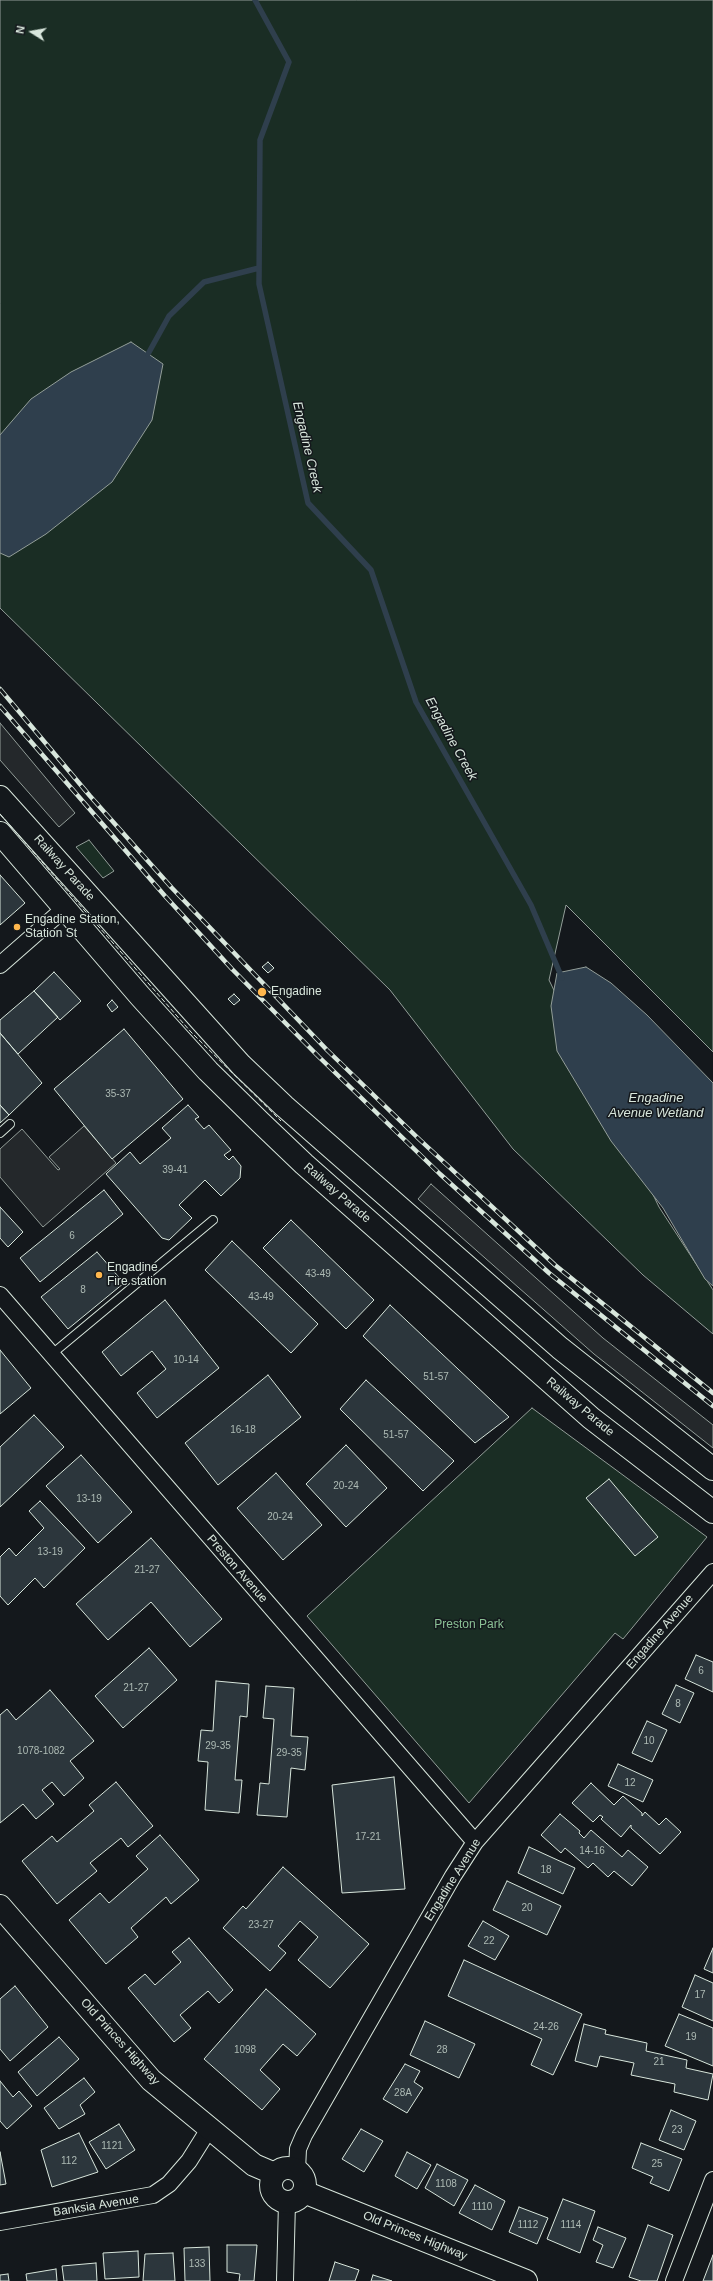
<!DOCTYPE html>
<style>
body{margin:0}
#map{position:relative;width:713px;height:2281px;overflow:hidden;background:#14181c;font-family:Helvetica,sans-serif}
canvas{display:block}
.north{position:absolute;left:12px;top:12px;width:40px;height:40px;-webkit-text-stroke:3px #14181c;paint-order:stroke;rotate:281deg;font-size:11px;font-weight:700;line-height:16px;text-align:center;color:#d8e6dc}
.north::after{content:'';display:block;margin:auto;width:14px;height:18px;background:#d8e6dc;clip-path:polygon(50% 0,100% 100%,50% 72%,0 100%)}
</style>
<div id="map">
<canvas width="713" height="2281"></canvas>
<div class="north">N</div>
</div>
<script>
const ctx = document.querySelector('canvas').getContext('2d');
ctx.lineJoin = 'round';
function fillPath(path, color) { ctx.fillStyle = color; ctx.fill(path, 'evenodd'); }
const toPath = rows => new Path2D(rows.map(r => 'M' + r).join(''));
function trace(path, color, width, dash) { ctx.strokeStyle = color; ctx.lineWidth = width; ctx.lineCap = dash ? 'butt' : 'round'; ctx.setLineDash(dash || []); ctx.stroke(path); }
function write(font, color, halo, rows, align = 'center') {
  ctx.font = font + ' Helvetica,sans-serif'; ctx.lineWidth = 3; ctx.setLineDash([]); ctx.textBaseline = 'middle'; ctx.strokeStyle = halo; ctx.fillStyle = color; for (const [text, x, y, turn = 0] of rows) {
    ctx.save(); ctx.translate(x, y); ctx.rotate((+turn || 0) * Math.PI / 180); ctx.textAlign = isNaN(turn) ? turn : align; if (halo) ctx.strokeText(text, 0, 0); ctx.fillText(text, 0, 0); ctx.restore();
  }
}
const green = toPath([
 [0,0,713,0,713,1052,566,905,549,980,659,1207,713,1290,713,1334,643,1275,513,1149,390,990,0,608,0,0],
 [89,840,114,871,103,878,76,847,89,840],
 [532,1408,707,1537,623,1639,615,1633,469,1803,307,1616,532,1408]
]);
fillPath(green, '#1a2d24');
trace(green, '#939e99', 1);
const parking = toPath([
 [0,723,75,813,59,827,0,760,0,723],
 [84,1126,116,1163,43,1227,0,1177,0,1149,22,1129,58,1170,60,1169,49,1157,84,1126],
 [431,1184,603,1338,713,1425,713,1448,594,1354,418,1199,431,1184]
]);
fillPath(parking, '#24282b');
trace(parking, '#939e99', 1);
const water = toPath([
 [131,342,163,364,152,420,112,482,46,534,9,557,0,553,0,435,31,399,71,372,131,342],
 [586,967,611,983,647,1015,713,1083,713,1286,705,1279,663,1208,611,1141,557,1051,551,1006,557,973,586,967]
]);
fillPath(water, '#2f3f4d');
trace(water, '#939e99', 1);
trace(toPath([
 [255,0,289,62,260,140,259,284,308,503,371,570,416,702,531,905,562,978],
 [148,354,169,316,204,282,259,268]
]), '#2f3f4d', 5.5);
const building = toPath([
 [0,875,25,903,0,925,0,875],
 [268,962,274,968,268,973,262,967,268,962],
 [54,972,81,1001,60,1020,34,991,54,972],
 [34,991,58,1017,18,1054,0,1033,0,1020,34,991],
 [234,994,240,1000,234,1005,228,999,234,994],
 [112,1000,118,1007,112,1012,107,1005,112,1000],
 [124,1029,183,1099,112,1159,54,1089,124,1029],
 [0,1033,42,1083,9,1115,0,1105,0,1033],
 [0,1105,9,1115,0,1123,0,1105],
 [188,1105,199,1117,195,1119,204,1129,209,1125,231,1150,224,1155,229,1160,233,1156,241,1166,240,1178,221,1196,205,1180,179,1205,192,1218,169,1240,162,1238,106,1174,130,1152,140,1164,171,1138,162,1128,188,1105],
 [104,1190,123,1214,40,1282,20,1258,104,1190],
 [0,1207,23,1232,8,1247,0,1238,0,1207],
 [291,1220,374,1300,346,1329,263,1248,291,1220],
 [232,1241,318,1324,291,1353,205,1270,232,1241],
 [97,1252,124,1283,68,1329,41,1297,97,1252],
 [165,1300,219,1368,157,1418,137,1393,166,1369,152,1351,121,1376,102,1352,165,1300],
 [390,1305,509,1417,475,1443,363,1336,390,1305],
 [0,1350,31,1388,0,1414,0,1350],
 [268,1375,301,1417,218,1485,185,1443,268,1375],
 [366,1380,454,1461,423,1491,340,1409,366,1380],
 [34,1415,64,1447,0,1507,0,1447,34,1415],
 [346,1445,387,1488,346,1527,306,1484,346,1445],
 [81,1455,132,1512,98,1543,46,1486,81,1455],
 [276,1473,322,1525,283,1560,237,1508,276,1473],
 [609,1479,658,1537,635,1556,586,1498,609,1479],
 [40,1501,85,1548,44,1588,35,1578,8,1605,0,1596,0,1557,9,1548,16,1556,44,1528,29,1511,40,1501],
 [151,1538,222,1619,190,1647,151,1602,108,1640,76,1604,151,1538],
 [149,1648,177,1680,123,1728,95,1696,149,1648],
 [696,1655,713,1662,713,1692,685,1679,696,1655],
 [216,1681,249,1684,247,1717,240,1716,235,1780,242,1780,239,1813,205,1810,208,1762,198,1761,201,1730,213,1731,216,1681],
 [676,1685,694,1693,680,1723,662,1714,676,1685],
 [266,1686,294,1688,291,1736,308,1737,305,1770,291,1768,287,1817,257,1815,260,1783,269,1784,274,1719,263,1718,266,1686],
 [50,1690,94,1741,70,1761,84,1778,64,1796,52,1782,42,1790,54,1804,36,1819,23,1804,0,1823,0,1715,7,1709,16,1720,50,1690],
 [647,1721,667,1730,652,1762,632,1753,647,1721],
 [618,1764,653,1780,643,1802,608,1786,618,1764],
 [394,1777,405,1889,342,1893,332,1785,394,1777],
 [116,1782,153,1826,128,1847,121,1838,90,1863,97,1871,57,1904,22,1861,52,1836,57,1842,94,1811,89,1805,116,1782],
 [591,1783,614,1805,623,1796,642,1813,642,1816,645,1812,659,1825,666,1818,681,1832,660,1854,631,1828,631,1825,621,1837,601,1819,603,1817,600,1815,593,1822,572,1803,591,1783],
 [560,1814,580,1831,579,1833,584,1838,591,1830,622,1857,628,1850,648,1867,632,1886,614,1871,608,1877,593,1863,588,1868,565,1848,561,1853,541,1835,560,1814],
 [160,1835,199,1880,171,1904,166,1897,131,1928,138,1937,106,1964,69,1920,100,1893,109,1903,148,1869,136,1856,160,1835],
 [529,1847,575,1868,563,1894,518,1873,529,1847],
 [283,1867,369,1944,330,1988,298,1960,318,1937,300,1921,278,1946,286,1953,270,1971,223,1928,243,1906,246,1909,283,1867],
 [507,1881,561,1906,547,1935,493,1910,507,1881],
 [483,1921,509,1936,495,1960,468,1946,483,1921],
 [189,1938,233,1990,219,2003,208,1991,180,2015,191,2028,174,2042,128,1988,145,1974,155,1985,181,1962,172,1952,189,1938],
 [713,1948,713,1973,704,1969,713,1948],
 [464,1960,582,2014,553,2075,531,2065,542,2039,448,1996,464,1960],
 [695,1975,713,1983,713,2021,682,2007,695,1975],
 [15,1986,48,2027,10,2061,0,2049,0,1999,15,1986],
 [266,1989,316,2034,297,2056,283,2044,260,2070,280,2089,262,2110,204,2059,266,1989],
 [679,2014,713,2028,713,2066,665,2046,679,2014],
 [425,2021,475,2044,459,2078,410,2055,425,2021],
 [584,2024,606,2030,605,2034,647,2043,646,2051,687,2060,686,2068,713,2074,708,2100,674,2092,675,2084,631,2075,634,2063,600,2056,597,2067,575,2061,584,2024],
 [59,2037,79,2059,37,2096,18,2072,59,2037],
 [405,2064,420,2071,414,2082,423,2088,407,2113,383,2099,405,2064],
 [84,2078,95,2092,80,2105,85,2114,59,2129,44,2108,84,2078],
 [0,2081,13,2097,19,2091,32,2106,7,2129,0,2121,0,2081],
 [671,2110,696,2121,684,2150,659,2140,671,2110],
 [119,2124,135,2150,106,2169,89,2142,119,2124],
 [361,2129,383,2141,364,2172,342,2159,361,2129],
 [79,2133,98,2172,52,2187,41,2150,79,2133],
 [641,2143,682,2159,669,2191,650,2183,653,2177,632,2168,641,2143],
 [0,2152,6,2184,0,2185,0,2152],
 [407,2152,431,2165,417,2189,395,2176,407,2152],
 [437,2164,468,2180,454,2206,425,2188,437,2164],
 [475,2185,505,2201,492,2230,459,2213,475,2185],
 [563,2199,595,2211,580,2253,547,2239,563,2199],
 [519,2207,548,2218,537,2244,509,2232,519,2207],
 [648,2225,673,2235,657,2281,641,2281,629,2277,648,2225],
 [598,2227,626,2238,613,2268,596,2262,603,2245,593,2240,598,2227],
 [227,2245,257,2245,254,2281,239,2281,240,2274,227,2272,227,2245],
 [209,2247,210,2281,185,2281,184,2248,209,2247],
 [138,2251,139,2277,105,2279,103,2253,138,2251],
 [173,2253,175,2281,143,2281,145,2254,173,2253],
 [713,2255,713,2281,703,2281,713,2255],
 [335,2262,359,2270,355,2281,329,2281,335,2262],
 [96,2263,97,2281,64,2281,62,2266,96,2263],
 [56,2269,57,2281,27,2281,26,2274,56,2269],
 [8,2274,9,2281,0,2281,0,2275,8,2274],
 [373,2275,392,2281,371,2281,373,2275]
]);
fillPath(building, '#2c363c');
trace(building, '#d8e6dc', 1);
const lane = toPath([
 [0,1133,10,1124],
 [52,1354,213,1220]
]);
const street = toPath([
 [0,965,65,908],
 [0,1295,475,1842],
 [297,2170,298,2149,304,2135,453,1876,475,1842,713,1572],
 [0,2222,153,2195,169,2184,189,2161,209,2129],
 [285,2281,287,2202],
 [674,2281,713,2180]
]);
const secondary = toPath([
 [0,1906,151,2080,254,2165,275,2174],
 '271 2185a17 17 0 1 1 34 0a17 17 0 1 1-34 0Z',
 [304,2192,526,2281]
]);
const highway = toPath([
 [0,797,241,1065,284,1106,560,1348,713,1469],
 [0,833,140,996,208,1071,260,1122,304,1164,591,1418,713,1512]
]);
trace(lane, '#d8e6dc', 10);
trace(street, '#d8e6dc', 18);
trace(secondary, '#d8e6dc', 24);
trace(highway, '#d8e6dc', 24);
trace(lane, '#14181c', 8);
trace(street, '#14181c', 16);
trace(secondary, '#14181c', 22);
trace(highway, '#14181c', 22);
const rail = toPath([
 [0,689,90,796,172,888,327,1050,420,1140,555,1265,713,1393],
 [0,706,165,896,232,969,319,1057,440,1174,549,1273,713,1406]
]);
trace(rail, '#d8e6dc', 4.5);
trace(rail, '#14181c', 3, [9]);
trace(toPath([
 [0,814,191,1032,281,1121]
]), '#d8e6dc', 1, [5, 2]);
for (const [x, y, r, color] of [
 [17,927,4,"#ffb74d"],
 [262,992,5,"#ffb74d"],
 [99,1275,4,"#ffb74d"]
]) { const dot = new Path2D(); dot.arc(x, y, r, 0, 2 * Math.PI); ctx.fillStyle = color; ctx.fill(dot); trace(dot, '#14181c', 1.5); }
write('10px', '#adbab4', null, [
 ["35-37",118,1094],
 ["39-41",175,1170],
 ["6",72,1236],
 ["43-49",318,1274],
 ["8",83,1290],
 ["43-49",261,1297],
 ["10-14",186,1360],
 ["51-57",436,1377],
 ["16-18",243,1430],
 ["51-57",396,1435],
 ["20-24",346,1486],
 ["13-19",89,1499],
 ["20-24",280,1517],
 ["13-19",50,1552],
 ["21-27",147,1570],
 ["6",701,1671],
 ["21-27",136,1688],
 ["8",678,1704],
 ["10",649,1741],
 ["29-35",218,1746],
 ["1078-1082",41,1751],
 ["29-35",289,1753],
 ["12",630,1783],
 ["17-21",368,1837],
 ["14-16",592,1851],
 ["18",546,1870],
 ["20",527,1908],
 ["23-27",261,1925],
 ["22",489,1941],
 ["17",700,1995],
 ["24-26",546,2027],
 ["19",691,2037],
 ["1098",245,2050],
 ["28",442,2050],
 ["21",659,2062],
 ["28A",403,2093],
 ["23",677,2130],
 ["1121",112,2146],
 ["112",69,2161],
 ["25",657,2164],
 ["1108",446,2184],
 ["1110",482,2207],
 ["1112",528,2225],
 ["1114",571,2225],
 ["133",197,2264]
]);
write('12px', '#d8e6dc', '#14181c', [
 ["Railway Parade",64,868,48],
 ["Railway Parade",337,1193,41],
 ["Railway Parade",580,1407,40],
 ["Preston Avenue",237,1569,49],
 ["Engadine Avenue",660,1632,-49],
 ["Engadine Avenue",453,1880,-58],
 ["Old Princes Highway",120,2042,48],
 ["Banksia Avenue",96,2206,-9],
 ["Old Princes Highway",415,2236,22]
]);
write('12px', '#d8e6dc', '#14181c', [
 ["Engadine Station,",25,920],
 ["Station St",25,934],
 ["Engadine",271,992],
 ["Engadine",107,1268],
 ["Fire station",107,1282]
], 'left');
write('12px', '#8ac095', '#14181c', [
 ["Preston Park",469,1625]
]);
write('italic 13px', '#d8e6dc', '#14181c', [
 ["Engadine Creek",307,447,77],
 ["Engadine Creek",451,739,61],
 ["Engadine",656,1098],
 ["Avenue Wetland",656,1113]
]);
</script>
